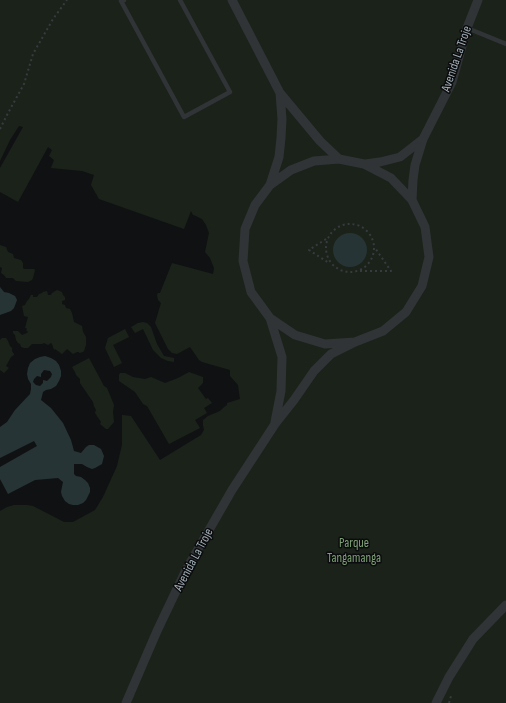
<!DOCTYPE html>
<style>
body{margin:0}
canvas{display:block;background:#101112}
</style>
<canvas width="506" height="703"></canvas>
<script>
const ctx = document.querySelector('canvas').getContext('2d');
ctx.lineJoin = 'round';
function fillPath(path, color) { ctx.fillStyle = color; ctx.fill(path, 'evenodd'); }
const toPath = rows => new Path2D(rows.map(r => 'M' + r).join(''));
function trace(path, color, width, dash) { ctx.strokeStyle = color; ctx.lineWidth = width; ctx.lineCap = dash ? 'butt' : 'round'; ctx.setLineDash(dash || []); ctx.stroke(path); }
function write(font, color, halo, rows, align = 'center') {
  ctx.font = font + ' "Sofia Sans Condensed",sans-serif'; ctx.lineWidth = 3; ctx.setLineDash([]); ctx.textBaseline = 'middle'; ctx.strokeStyle = halo; ctx.fillStyle = color; for (const [text, x, y, turn = 0] of rows) {
    ctx.save(); ctx.translate(x, y); ctx.rotate((+turn || 0) * Math.PI / 180); ctx.textAlign = isNaN(turn) ? turn : align; if (halo) ctx.strokeText(text, 0, 0); ctx.fillText(text, 0, 0); ctx.restore();
  }
}
fillPath(toPath([
 [0,0,506,0,506,703,0,703,0,511,7,507,14,505,27,505,33,506,64,522,73,522,95,510,103,497,117,466,122,445,122,415,131,416,160,460,201,435,204,430,203,425,203,420,208,416,220,411,224,407,227,405,227,403,240,399,238,385,230,376,230,370,202,362,199,360,190,347,177,354,172,353,168,349,155,323,161,303,158,300,157,295,158,293,160,293,172,263,213,274,214,268,210,258,205,252,209,233,206,225,202,219,196,216,193,215,191,211,184,229,99,199,91,185,94,175,82,171,51,168,54,160,49,156,52,150,48,147,18,202,0,192,0,168,23,127,19,126,10,140,0,161],
 [0,245,6,247,8,252,13,254,14,258,21,260,23,263,23,268,24,269,34,269,35,270,33,278,32,280,28,282,16,281,13,278,6,278,4,275,1,273,2,268,0,267],
 [57,290,62,292,63,295,65,297,65,300,62,301,62,304,65,305,66,308,70,309,72,313,74,322,82,326,83,332,86,337,86,345,84,351,83,352,79,353,79,352,77,352,73,354,67,349,62,354,55,349,54,350,52,344,51,343,48,345,44,343,42,344,32,344,28,348,24,348,21,347,20,344,18,343,16,340,15,335,13,333,13,331,18,331,22,335,27,333,28,332,26,330,27,329,26,328,25,328,28,317,24,316,22,306,25,305,27,301,29,299,31,295,33,295,33,297,37,297,39,294,42,293,43,292,47,291,48,295,51,295,52,293],
 [143,322,147,323,151,327,157,344,164,356,174,358,174,362,168,361,161,358,153,350,143,329,135,333,131,327,138,323],
 [125,329,129,337,113,345,122,363,114,367,105,348,108,338],
 [2,338,6,338,8,341,10,346,12,348,12,351,14,354,14,355,11,357,6,366,9,368,4,373,0,370,0,340],
 [89,358,104,386,107,388,114,405,113,412,114,422,108,429,106,429,100,424,101,422,95,413,96,410,94,406,93,402,82,386,80,383,80,379,76,375,75,372,72,367],
 [189,372,203,377,203,383,198,388,206,399,208,398,212,403,204,408,207,413,195,420,200,428,169,444,147,406,143,404,135,392,119,381,119,375,120,373,125,373,133,377,145,379,151,377,165,383,178,378]
]), '#1b221a');
fillPath(toPath([
 '333 250a17 17 0 1 1 34 0a17 17 0 1 1-34 0Z',
 [0,287,4,292,9,293,15,296,17,300,14,308,11,311,0,315],
 [45,356,51,358,56,361,59,365,61,371,61,376,59,381,56,386,51,389,46,390,43,392,41,400,51,408,63,423,71,440,74,451,81,453,86,447,89,445,94,445,101,449,104,456,102,464,95,468,92,469,87,467,82,464,74,464,74,474,76,476,81,477,85,480,88,483,90,488,90,492,86,500,83,503,78,505,73,505,69,504,65,501,62,496,61,492,63,482,58,478,35,480,8,494,0,479,0,467,37,446,34,441,0,458,0,427,7,422,15,410,30,394,31,389,31,384,28,379,27,374,28,368,30,363,35,359,40,357],
 [44,370,50,371,52,374,51,377,47,381,43,380,43,383,40,386,36,385,33,382,34,379,37,376,41,377,41,374]
]), '#263436');
trace(toPath([
 [0,129,8,113,24,84,33,54,53,19,67,0],
 '326 248a24 24 0 1 1 48 0a24 24 0 1 1-48 0Z',
 [326,239,309,250,329,263],
 [360,271,391,271,375,248],
 [449,703,451,696]
]), '#373b3e', 2, [2, 3]);
trace(toPath([
 [124,0,121,1,184,117,230,92,180,0],
 [467,28,506,44]
]), '#313437', 4.5);
trace(toPath([
 [232,0,280,93,320,141,339,159],
 [365,164,380,162,400,157,423,139],
 [270,185,279,157,281,138,282,119,280,93],
 [412,200,413,180,415,165,423,139,452,82,467,28,478,0],
 [270,318,282,357,281,391,275,422],
 [126,703,157,631,186,570,232,490,275,424,294,400,314,371,331,354,355,342,383,331,406,312,422,286,429,257,425,227,412,200,391,178,364,164,339,159,314,161,291,170,270,185,255,205,245,229,243,261,251,292,270,318,295,335,325,344,355,342],
 [436,703,449,677,473,639,506,605]
]), '#313437', 9);
write('13px', '#a0acb4', '#0b0c0d', [
 ["Avenida La Troje",457,59,-71],
 ["Avenida La Troje",194,560,-62]
]);
write('13px', '#7fa176', '#0b0c0d', [
 ["Parque",354,544],
 ["Tangamanga",354,559]
]);
</script>
